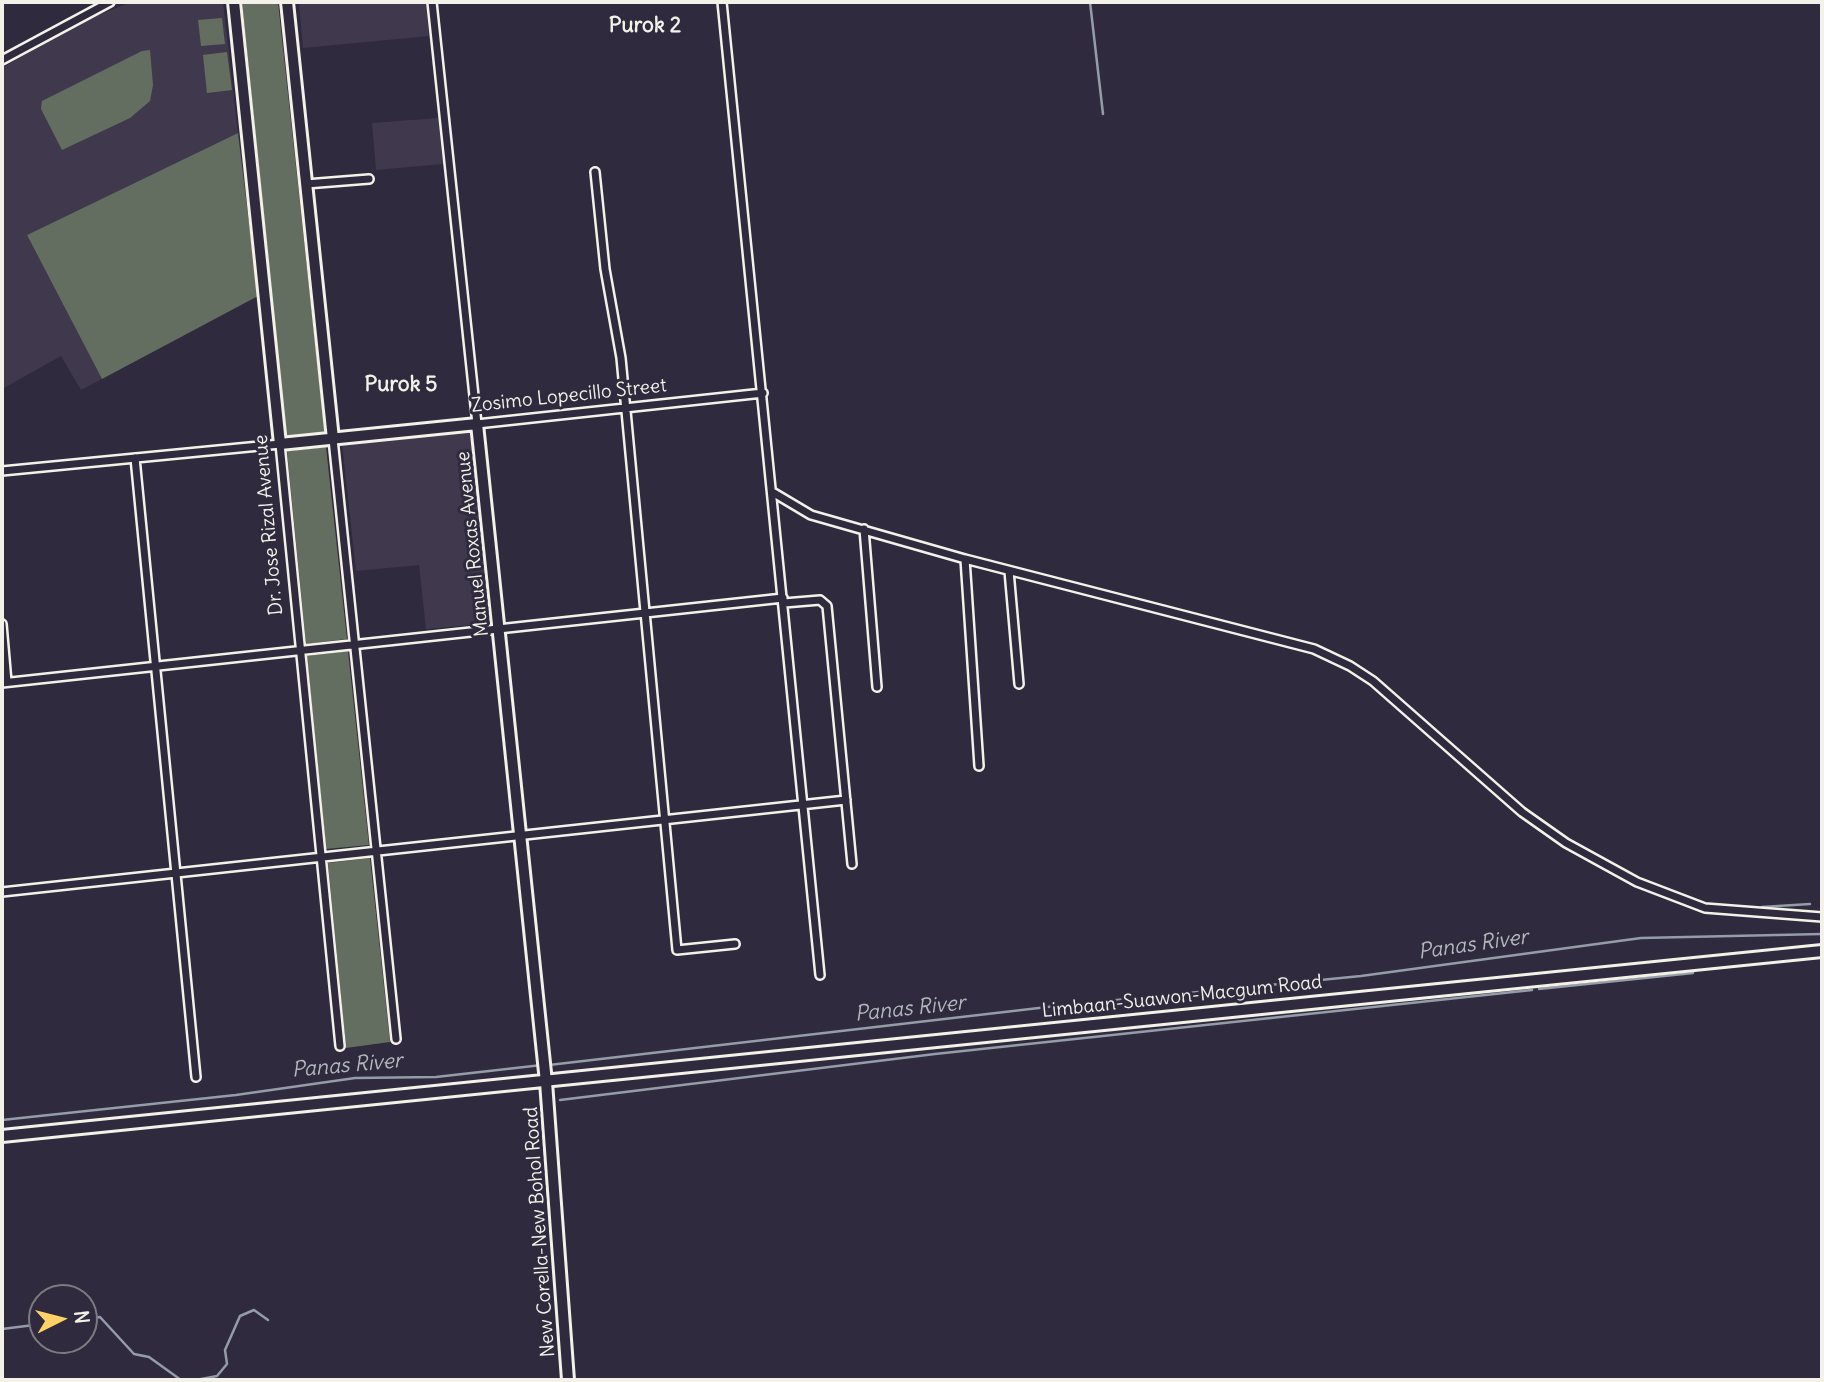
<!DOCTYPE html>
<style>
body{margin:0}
#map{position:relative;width:1824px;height:1382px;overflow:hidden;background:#2f2a3d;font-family:Delius,sans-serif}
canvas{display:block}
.frame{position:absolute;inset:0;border:4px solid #f4f1e8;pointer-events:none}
.north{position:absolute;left:28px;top:1284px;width:70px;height:70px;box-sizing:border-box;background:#2f2a3d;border:2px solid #7e7a81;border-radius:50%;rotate:84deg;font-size:19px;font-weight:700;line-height:28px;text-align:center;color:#f4f1e8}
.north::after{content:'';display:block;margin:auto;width:24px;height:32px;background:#ffd166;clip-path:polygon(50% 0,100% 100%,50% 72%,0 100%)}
</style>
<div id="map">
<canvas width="1824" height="1382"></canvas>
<div class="frame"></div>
<div class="north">N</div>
</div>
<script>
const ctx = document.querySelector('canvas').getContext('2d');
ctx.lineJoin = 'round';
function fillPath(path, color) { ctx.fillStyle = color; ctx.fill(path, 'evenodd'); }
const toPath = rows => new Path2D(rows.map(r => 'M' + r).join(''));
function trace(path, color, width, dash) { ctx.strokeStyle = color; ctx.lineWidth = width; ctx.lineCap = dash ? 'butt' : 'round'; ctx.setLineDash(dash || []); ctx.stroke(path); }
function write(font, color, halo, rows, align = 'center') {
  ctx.font = font + ' Delius,sans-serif'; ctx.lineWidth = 6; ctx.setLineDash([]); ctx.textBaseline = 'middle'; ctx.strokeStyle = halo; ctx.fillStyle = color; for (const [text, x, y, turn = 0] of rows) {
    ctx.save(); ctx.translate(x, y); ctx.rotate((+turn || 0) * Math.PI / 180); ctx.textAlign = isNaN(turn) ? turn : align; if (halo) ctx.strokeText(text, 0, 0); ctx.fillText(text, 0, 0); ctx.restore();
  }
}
fillPath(toPath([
 [131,2,223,2,238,133,27,235,102,379,81,390,61,356,2,389,2,68,88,19],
 [299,2,426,2,429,36,303,48],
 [438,118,443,164,376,170,372,123],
 [471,430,493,623,426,629,419,565,356,571,342,443]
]), '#40394e');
fillPath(toPath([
 [242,2,278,2,325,433,286,437],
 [222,18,225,44,201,46,198,20],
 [150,50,153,85,150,101,130,118,62,150,41,109,42,101,142,51],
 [227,52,232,90,207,93,203,55],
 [238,133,258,296,102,379,27,235],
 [326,447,347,639,306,644,287,451],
 [348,651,369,845,326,849,307,656],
 [370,858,390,1042,346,1048,328,863]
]), '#636e61');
trace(toPath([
 [1090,2,1103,114],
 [1762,907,1810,904],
 [1539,989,1693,973],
 [549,1065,1056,1006,1361,976,1641,938,1822,934],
 [560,1100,935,1054,1532,990],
 [2,1120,236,1095,355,1078,436,1077,542,1065],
 [84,1319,100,1317,134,1354,149,1357,181,1380],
 [2,1329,42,1324],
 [196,1380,217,1376,227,1364,225,1350,240,1316,254,1310,268,1320]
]), '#939ca7', 2.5);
const street = toPath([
 [432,2,477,424,763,393],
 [722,2,820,975],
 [2,60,110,2],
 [595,172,605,269,621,358,677,950,735,944],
 [306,184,369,179],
 [333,439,396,1039],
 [135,458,196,1077],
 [2,471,280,444,340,1046],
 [774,493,811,515,965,559,1314,649,1350,666,1373,681,1522,812,1566,843,1637,882,1705,908,1822,917],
 [864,529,877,687],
 [965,559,979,766],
 [1009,571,1019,684],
 [784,603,820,600,827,606,852,864],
 [2,624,7,682],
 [2,683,783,598],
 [2,892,846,800]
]);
const secondary = toPath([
 [234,2,280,444,477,424,546,1082,568,1380],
 [287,2,333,439],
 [2,1136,1822,951]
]);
trace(street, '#f4f1e8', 12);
trace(secondary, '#f4f1e8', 16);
trace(street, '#2f2a3d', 7);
trace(secondary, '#2f2a3d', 10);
write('19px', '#f4f1e8', '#2f2a3d', [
 ["Zosimo Lopecillo Street",569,396,-6],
 ["Dr. Jose Rizal Avenue",269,525,-95],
 ["Manuel Roxas Avenue",473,544,-96],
 ["Limbaan-Suawon-Macgum Road",1182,997,-6],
 ["New Corella-New Bohol Road",540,1232,-94]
]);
write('bold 21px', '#f4f1e8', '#2f2a3d', [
 ["Purok 2",645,26],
 ["Purok 5",401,385]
]);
write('italic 21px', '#b3b8bd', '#2f2a3d', [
 ["Panas River",1473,945,-8],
 ["Panas River",910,1009,-6],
 ["Panas River",347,1066,-5]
]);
</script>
